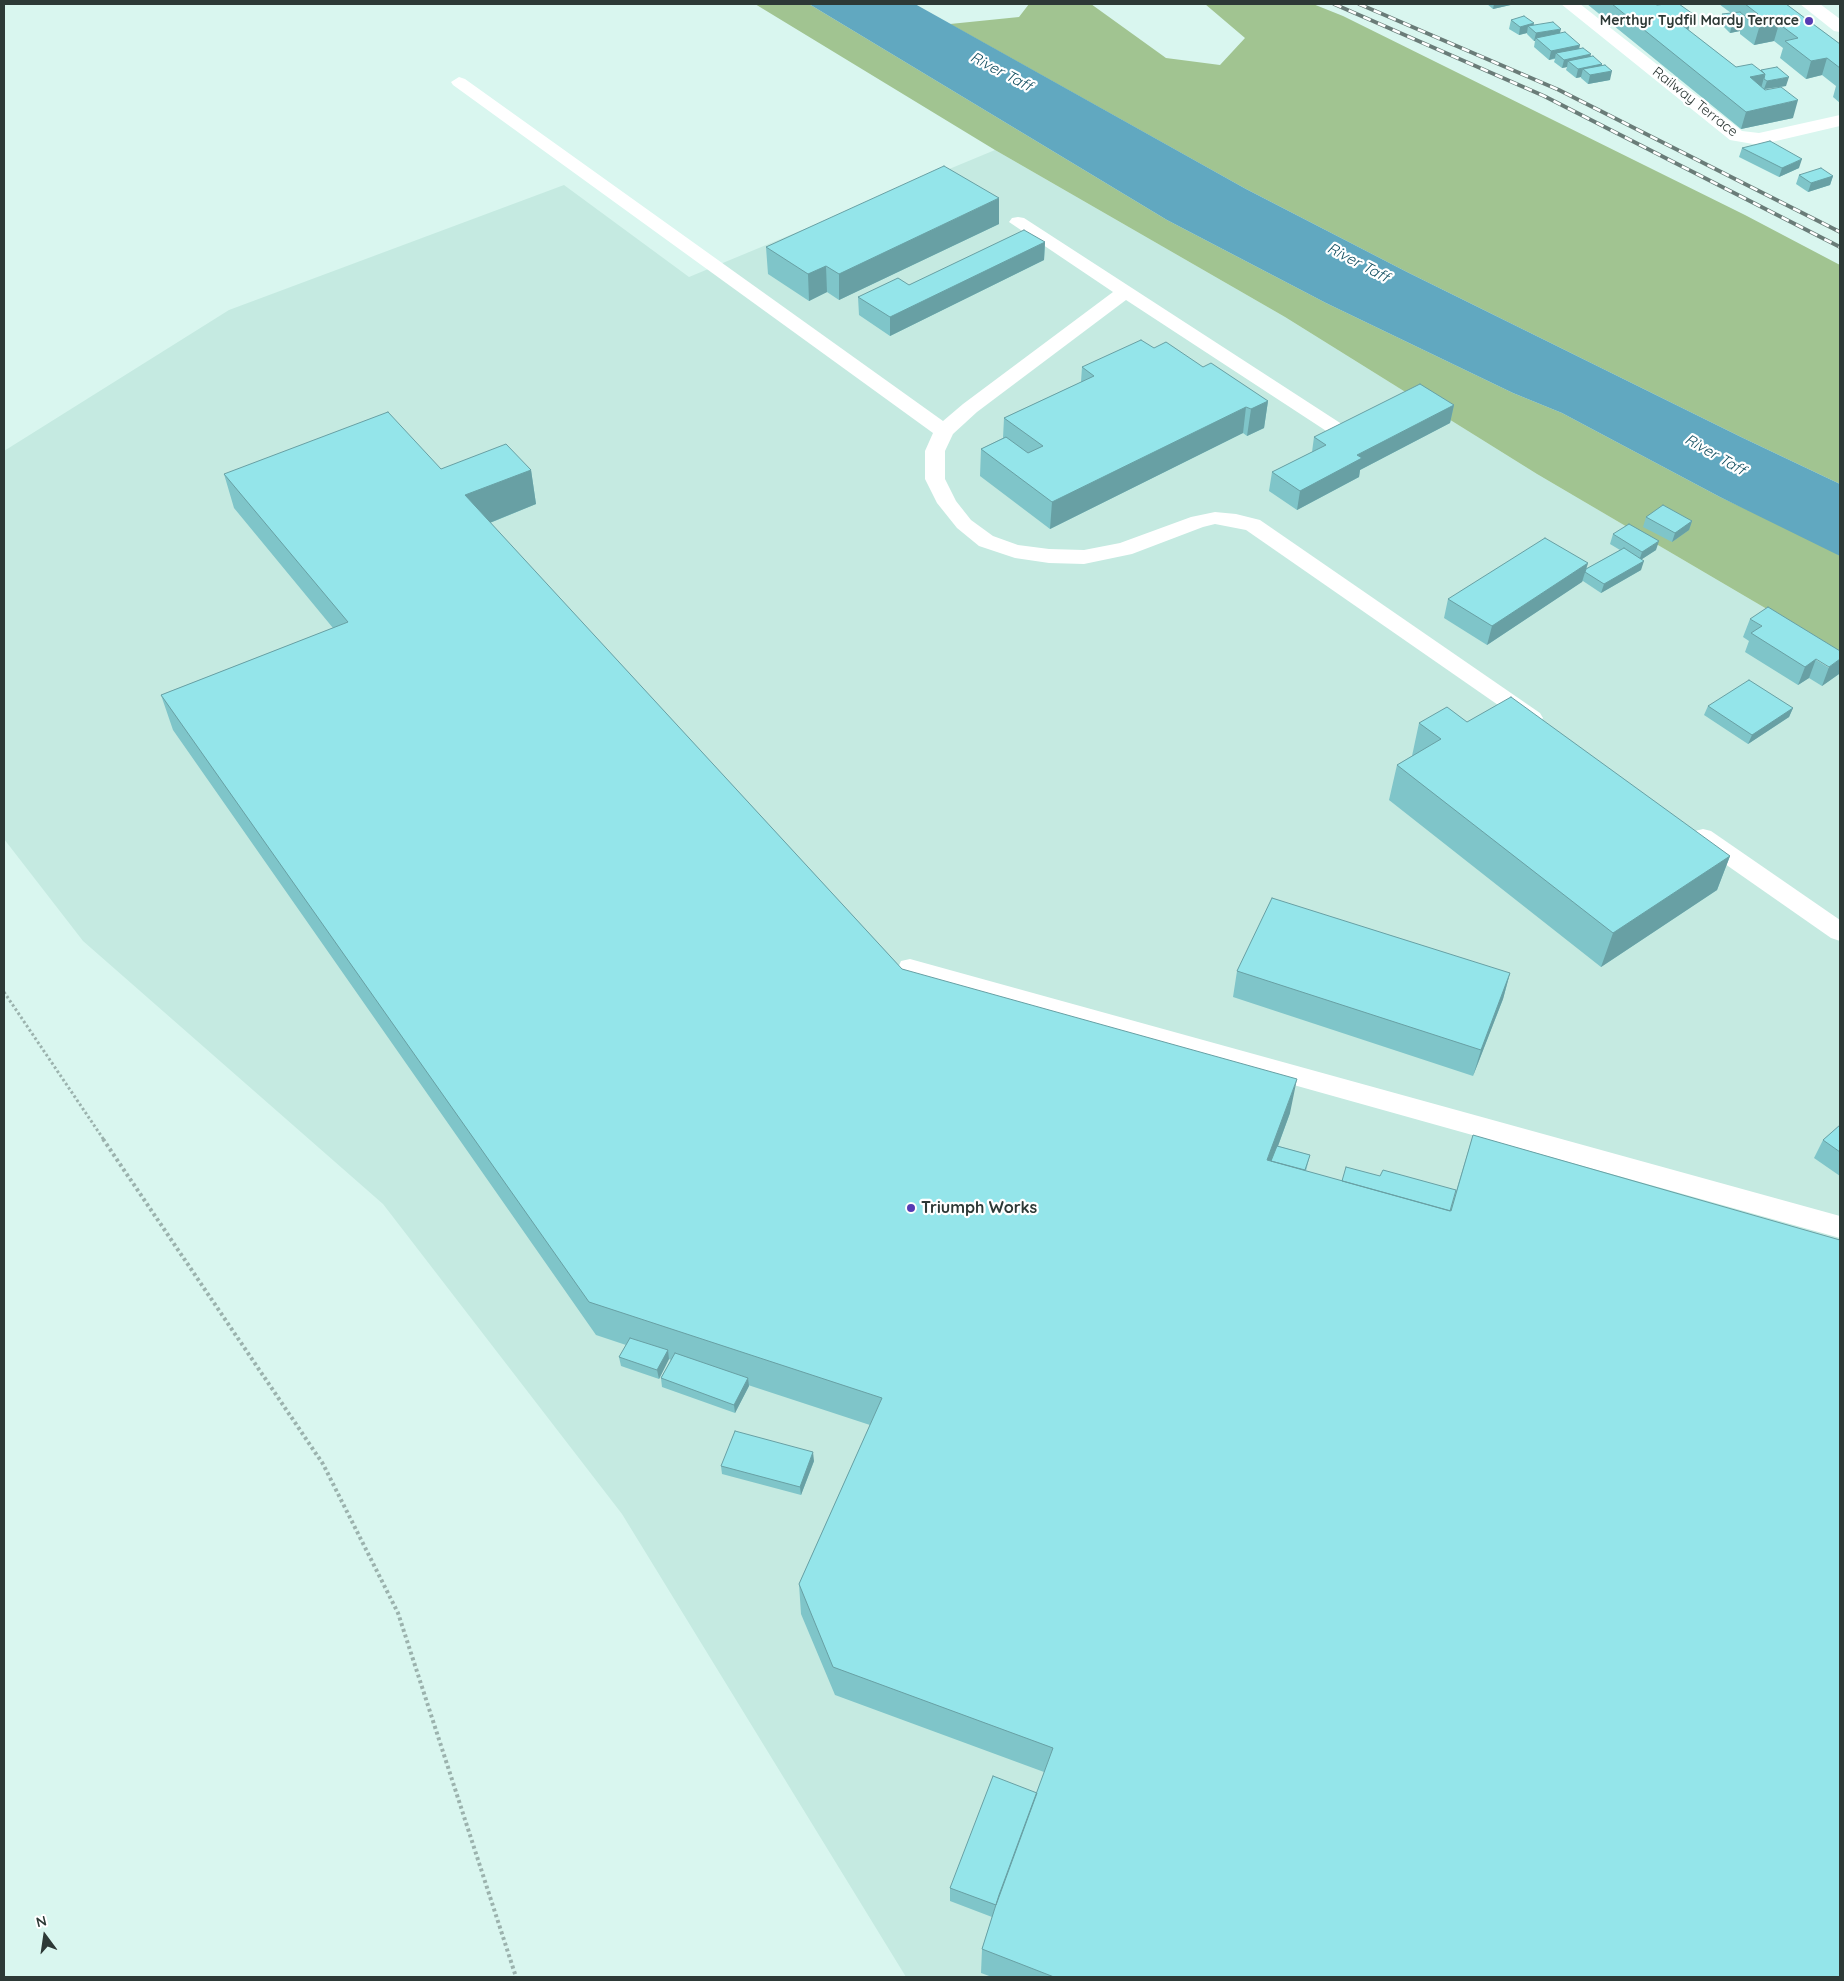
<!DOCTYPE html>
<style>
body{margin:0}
#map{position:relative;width:1844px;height:1981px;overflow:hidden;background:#d9f6ef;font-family:Quicksand,sans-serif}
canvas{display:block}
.frame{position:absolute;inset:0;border:5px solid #2d3936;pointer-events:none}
.north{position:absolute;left:20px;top:1911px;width:50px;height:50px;-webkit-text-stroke:4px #fff;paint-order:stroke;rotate:346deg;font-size:14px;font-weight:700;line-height:20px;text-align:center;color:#2d3936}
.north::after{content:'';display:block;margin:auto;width:18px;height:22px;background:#2d3936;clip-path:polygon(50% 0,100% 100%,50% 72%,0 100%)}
</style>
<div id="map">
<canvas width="1844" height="1981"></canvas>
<div class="frame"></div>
<div class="north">N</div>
</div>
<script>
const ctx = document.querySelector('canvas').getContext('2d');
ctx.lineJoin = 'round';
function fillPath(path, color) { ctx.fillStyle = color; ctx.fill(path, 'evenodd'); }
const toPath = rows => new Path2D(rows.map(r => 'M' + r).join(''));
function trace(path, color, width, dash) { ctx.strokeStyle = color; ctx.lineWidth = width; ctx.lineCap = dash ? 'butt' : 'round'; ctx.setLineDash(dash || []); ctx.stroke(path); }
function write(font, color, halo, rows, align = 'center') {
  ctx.font = font + ' Quicksand,sans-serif'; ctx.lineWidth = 4.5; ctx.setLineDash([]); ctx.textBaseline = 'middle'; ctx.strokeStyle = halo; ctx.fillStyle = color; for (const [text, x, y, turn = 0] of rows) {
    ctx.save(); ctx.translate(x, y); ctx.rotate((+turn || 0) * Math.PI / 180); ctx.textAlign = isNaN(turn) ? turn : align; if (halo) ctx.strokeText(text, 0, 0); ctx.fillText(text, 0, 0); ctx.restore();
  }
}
fillPath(toPath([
 [995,150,1285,317,1537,474,1840,652,1840,1977,906,1977,622,1514,383,1204,83,941,4,839,4,451,229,310,564,185,689,277]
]), '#c5eae1');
fillPath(toPath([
 [755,4,809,4,1167,220,1326,303,1513,393,1562,413,1720,497,1827,547,1840,556,1840,652,1537,474,1285,317,995,150],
 [1029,4,1091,4,1166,58,1220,65,1245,38,1205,4,1313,4,1343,16,1745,215,1840,265,1840,484,1741,437,1407,272,1246,189,950,24,1019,17]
]), '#a1c491');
fillPath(toPath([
 [809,4,915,4,1246,189,1407,272,1741,437,1840,484,1840,556,1720,497,1562,413,1513,393,1326,303,1167,220]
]), '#61a8c0');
trace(toPath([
 [4,992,104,1140]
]), '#9bb2ad', 3, [2.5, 2.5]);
trace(toPath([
 [103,1139,323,1464,398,1613,516,1977]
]), '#9bb2ad', 4, [3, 3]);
fillPath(toPath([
 [459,77,465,79,943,421,963,404,1113,292,1009,222,1012,218,1018,217,1024,218,1351,430,1354,434,1351,438,1337,438,1126,300,977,412,953,434,945,451,945,479,956,501,971,520,993,536,1018,545,1049,549,1084,550,1120,543,1191,517,1215,512,1236,514,1260,520,1540,713,1543,718,1540,723,1532,726,1524,723,1246,530,1215,524,1203,527,1132,554,1084,564,1049,563,1015,558,979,546,957,528,937,503,925,479,925,451,933,433,453,85,451,82,459,77],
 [1703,829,1711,831,1840,920,1840,941,1831,938,1695,843,1691,837,1695,831,1703,829],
 [910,959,1840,1216,1840,1238,901,975,898,968,901,961,910,959]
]), '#fff');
fillPath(toPath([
 [1561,4,1580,4,1742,131,1759,133,1840,115,1840,126,1759,145,1730,140,1561,4]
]), '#fff');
fillPath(toPath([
 [1800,4,1820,4,1840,19,1840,32,1834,31,1800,4]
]), '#fff');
const rail = toPath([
 [1334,4,1544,96,1840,247],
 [1359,4,1559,90,1840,232]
]);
trace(rail, '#6a7c78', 4);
trace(rail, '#fff', 2.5, [8]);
fillPath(toPath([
 [1487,4,1515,4,1493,9],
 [1587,4,1655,4,1657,5,1693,14,1688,30,1736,67,1761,70,1786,86,1765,89,1793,118,1741,129],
 [1719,4,1786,4,1840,44,1840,103,1833,97,1836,86,1822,75,1806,79,1780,58,1783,48,1774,41,1754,45,1740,34,1740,31,1730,33,1720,23,1722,14,1731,13],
 [1511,20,1534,25,1560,33,1590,57,1602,64,1602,65,1610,80,1588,84,1581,78,1581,77,1576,78,1566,70,1567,67,1562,68,1554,62,1555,59,1549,60,1534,47,1535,41,1534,41,1527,34,1527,33,1519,35,1509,29],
 [1742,148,1799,168,1779,177,1739,157],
 [1799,175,1833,176,1830,185,1808,192,1796,184],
 [999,224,839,300,827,292,809,301,768,274,766,247],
 [1045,242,1044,260,890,336,859,315,858,297,909,285],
 [1154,348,1203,367,1268,401,1264,428,1247,436,1243,433,1050,529,980,476,981,449,1003,438,1004,418,1081,382,1082,367],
 [1454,405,1450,423,1360,470,1359,477,1297,510,1269,491,1272,472,1312,452,1314,437],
 [441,469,531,470,536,504,490,523,902,969,1290,1113,1278,1146,1310,1155,1306,1171,1450,1211,1473,1135,1840,1977,992,1977,981,1973,982,1949,992,1917,950,1901,950,1888,1037,1793,1044,1772,835,1695,801,1614,799,1584,870,1425,748,1385,749,1386,735,1413,662,1387,661,1378,671,1360,669,1359,659,1379,621,1366,619,1357,626,1345,596,1335,173,730,161,695,333,628,234,508,224,474],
 [1646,517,1692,521,1689,530,1672,542,1643,527],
 [1613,534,1656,550,1642,559,1641,570,1601,593,1583,581,1487,645,1444,618,1448,599,1588,563,1586,569,1620,550,1610,544],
 [1750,619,1839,674,1822,686,1809,678,1798,685,1745,652,1749,641,1743,637],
 [1708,706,1793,708,1789,717,1748,744,1704,715],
 [1467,722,1730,856,1717,890,1601,967,1389,800,1397,765,1412,756,1419,723],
 [1237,971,1510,973,1503,999,1473,1076,1233,997],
 [1840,1125,1840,1176,1814,1158,1823,1140],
 [814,1461,801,1495,722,1474,721,1466]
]), '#7fc5c9');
fillPath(toPath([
 [1494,4,1515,4,1493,9],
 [1693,14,1688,31,1673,18],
 [1534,23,1533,30,1528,26,1527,33,1519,35,1520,27],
 [1743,23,1740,31,1730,33,1732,24],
 [1779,24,1774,41,1754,45,1759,28],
 [1561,29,1559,37,1536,38,1535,41,1534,41,1536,33],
 [1580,45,1578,54,1556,53,1555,58,1549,60,1551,51],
 [1591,54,1589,63,1568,61,1567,67,1562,68,1564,60],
 [1827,58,1822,75,1806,79,1811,61],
 [1602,64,1600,72,1583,69,1581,77,1576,78,1578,69],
 [1612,71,1610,80,1588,84,1590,75],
 [1765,74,1760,92,1750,77],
 [1789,77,1786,86,1764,89,1767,81],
 [1798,100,1793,118,1741,129,1746,112],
 [1802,159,1799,168,1779,177,1782,168],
 [1833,176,1830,185,1808,192,1811,183],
 [999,198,999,224,839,300,839,274],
 [1045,242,1044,260,890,336,890,317],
 [826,266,827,292,809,301,808,274],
 [1268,401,1264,428,1247,436,1251,409],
 [1454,405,1450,423,1360,470,1359,477,1297,510,1300,491,1357,455],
 [1246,407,1243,433,1050,529,1052,502],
 [531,470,536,504,472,530,465,495],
 [1692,521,1689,530,1672,542,1675,533],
 [1659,541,1656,550,1639,561,1642,552],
 [1644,561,1641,570,1601,593,1604,584],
 [1588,563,1582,582,1487,645,1492,626],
 [1816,659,1809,678,1798,685,1805,667],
 [1840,659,1840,671,1839,674,1822,686,1829,667],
 [1793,708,1789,717,1748,744,1752,735],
 [1730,856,1717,890,1601,967,1613,933],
 [1510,973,1503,999,1473,1076,1481,1050],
 [1297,1079,1290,1113,1264,1184,1267,1160],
 [668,1350,669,1359,659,1379,657,1370],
 [748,1378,749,1386,735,1413,734,1405],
 [813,1452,814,1461,801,1495,800,1487]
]), '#68a0a4');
const building = toPath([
 [1612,4,1655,4,1657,5,1666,4,1679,4,1693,14,1673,18,1736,67,1752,64,1765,74,1750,77,1765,90,1781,87,1798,100,1746,112,1612,4],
 [1745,4,1786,4,1840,44,1840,68,1827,58,1811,61,1785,41,1798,38,1779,24,1759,28,1745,17,1758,14,1745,4],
 [1740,12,1747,18,1745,17,1743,23,1732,24,1722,14,1740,12],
 [1524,16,1534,23,1520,27,1511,20,1524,16],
 [1553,22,1561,29,1536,33,1528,26,1553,22],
 [1565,32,1580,45,1551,51,1536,38,1565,32],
 [1583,48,1591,54,1564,60,1556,53,1583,48],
 [1593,56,1602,64,1578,69,1568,61,1593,56],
 [1605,65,1612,71,1590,75,1583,69,1605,65],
 [1777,67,1789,77,1767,81,1764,79,1765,74,1761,70,1777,67],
 [1770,141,1802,159,1782,168,1742,148,1770,141],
 [944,166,999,198,839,274,826,266,808,274,766,247,944,166],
 [1821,168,1833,176,1811,183,1799,175,1821,168],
 [1024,230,1045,242,890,317,858,297,898,278,909,285,1024,230],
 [1141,340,1154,348,1166,342,1203,367,1211,363,1268,401,1251,409,1246,407,1052,502,981,449,1006,437,1028,453,1043,446,1004,418,1094,376,1082,367,1141,340],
 [1420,384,1454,405,1357,455,1362,458,1300,491,1272,472,1326,445,1314,437,1420,384],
 [388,412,441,469,506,444,531,470,465,495,902,969,1297,1079,1267,1160,1451,1211,1473,1135,1840,1240,1840,1977,1054,1977,982,1949,999,1895,1053,1748,833,1667,799,1584,882,1398,589,1302,161,695,348,622,224,474,388,412],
 [1663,505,1692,521,1675,533,1646,517,1663,505],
 [1629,524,1659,541,1642,552,1613,534,1629,524],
 [1545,538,1588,563,1492,626,1448,599,1545,538],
 [1624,548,1644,561,1604,584,1585,572,1586,569,1624,548],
 [1768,607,1840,651,1840,659,1829,667,1816,659,1805,667,1751,633,1762,626,1750,619,1768,607],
 [1749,680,1793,708,1752,735,1708,706,1749,680],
 [1511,697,1730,856,1613,933,1397,765,1441,739,1419,723,1447,707,1467,722,1511,697],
 [1272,898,1510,973,1481,1050,1237,971,1272,898],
 [1840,1125,1840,1152,1823,1140,1840,1125],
 [1277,1146,1310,1155,1305,1170,1271,1161,1277,1146],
 [1346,1167,1380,1176,1383,1170,1456,1190,1450,1211,1342,1181,1346,1167],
 [630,1338,668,1350,657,1370,619,1357,630,1338],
 [675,1353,748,1378,734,1405,661,1378,675,1353],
 [735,1431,813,1452,800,1487,721,1466,735,1431],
 [993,1776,1037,1793,996,1905,950,1888,993,1776]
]);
fillPath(building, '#94e5ea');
trace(building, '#68a0a4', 1);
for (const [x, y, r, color] of [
 [1809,21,5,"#563bb3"],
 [911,1208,5,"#563bb3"]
]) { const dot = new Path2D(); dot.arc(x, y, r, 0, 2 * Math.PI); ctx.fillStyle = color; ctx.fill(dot); trace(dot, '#fff', 2); }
write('bold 14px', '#2d3936', '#fff', [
 ["Merthyr Tydfil Mardy Terrace",1799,21]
], 'right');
write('14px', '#2d3936', '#fff', [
 ["Railway Terrace",1695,102,38]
]);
write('italic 15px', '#145062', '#fff', [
 ["River Taff",1001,72,28],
 ["River Taff",1358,263,28],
 ["River Taff",1715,455,30]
]);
write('bold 16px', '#2d3936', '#fff', [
 ["Triumph Works",921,1208]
], 'left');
</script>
